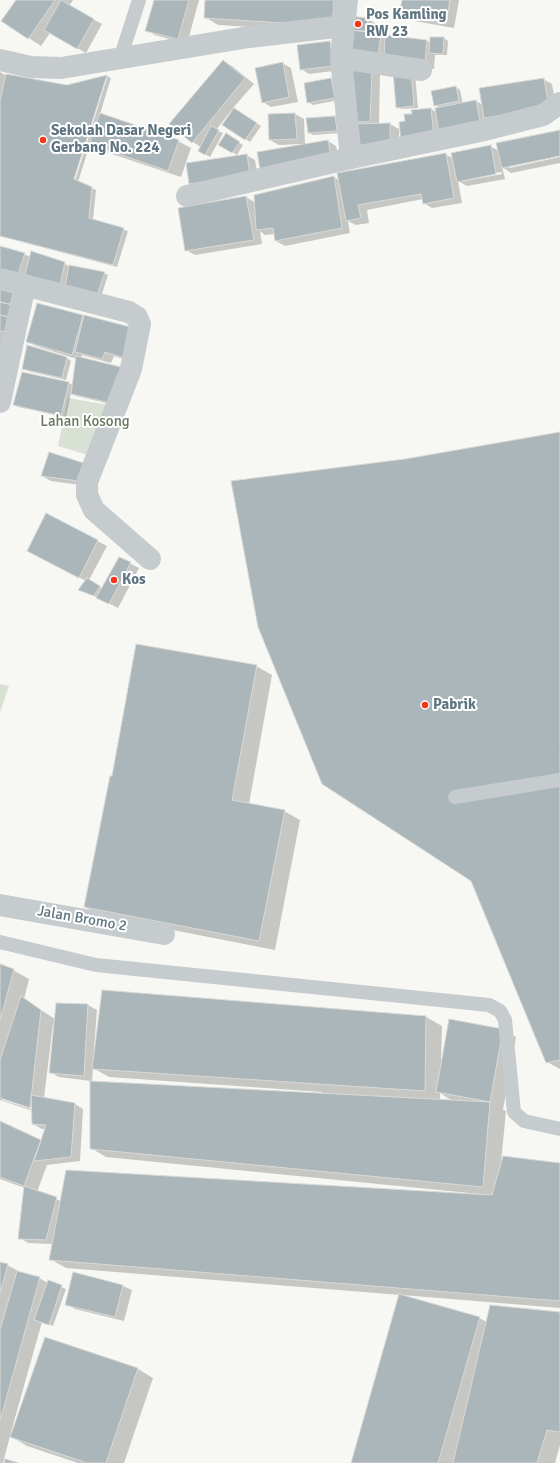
<!DOCTYPE html>
<style>
body{margin:0}
canvas{display:block;background:#f7f7f4}
</style>
<canvas width="560" height="1463"></canvas>
<script>
const ctx = document.querySelector('canvas').getContext('2d');
ctx.lineJoin = 'round';
function fillPath(path, color) { ctx.fillStyle = color; ctx.fill(path, 'evenodd'); }
const toPath = rows => new Path2D(rows.map(r => 'M' + r).join(''));
function trace(path, color, width, dash) { ctx.strokeStyle = color; ctx.lineWidth = width; ctx.lineCap = dash ? 'butt' : 'round'; ctx.setLineDash(dash || []); ctx.stroke(path); }
function write(font, color, halo, rows, align = 'center') {
  ctx.font = font + ' Signika,sans-serif'; ctx.lineWidth = 4; ctx.setLineDash([]); ctx.textBaseline = 'middle'; ctx.strokeStyle = halo; ctx.fillStyle = color; for (const [text, x, y, turn = 0] of rows) {
    ctx.save(); ctx.translate(x, y); ctx.rotate((+turn || 0) * Math.PI / 180); ctx.textAlign = isNaN(turn) ? turn : align; if (halo) ctx.strokeText(text, 0, 0); ctx.fillText(text, 0, 0); ctx.restore();
  }
}
fillPath(toPath([
 [68,398,114,406,94,457,58,446],
 [0,684,9,686,0,712]
]), '#d9e0d4');
fillPath(toPath([
 [17,0,73,0,69,6,102,24,86,53,50,33,41,46,3,21],
 [155,0,199,0,187,44,155,35,147,30],
 [206,0,347,0,345,33,218,25,205,17],
 [403,0,459,0,454,28,409,20,400,15],
 [368,19,383,28,383,35,385,36,427,41,431,43,444,38,448,41,447,55,435,55,434,69,394,64,349,30],
 [329,42,338,47,341,70,309,74,301,69],
 [223,61,232,66,254,84,233,108,261,126,250,142,224,124,233,112,231,111,216,130,223,133,210,157,199,151,201,147,193,142,171,124],
 [282,63,291,68,298,102,271,107,263,102],
 [351,68,380,74,379,124,390,124,399,129,399,151,356,147],
 [0,72,7,76,67,86,107,76,111,78,100,114,178,141,191,148,181,177,103,151,90,144,78,182,96,190,93,220,128,231,117,267,0,236],
 [105,78,107,78,74,184,72,184],
 [415,73,418,108,401,109,397,107],
 [543,79,552,84,557,112,449,138,406,122,413,115,412,111,431,109,436,112,440,108,435,105,456,87,460,90,463,104,476,101,483,105],
 [331,80,335,82,339,100,313,105,308,102],
 [295,114,304,119,305,145,328,141,336,146,339,161,300,145,300,144,279,145,270,140,269,115],
 [335,117,339,119,340,133,313,135,309,133],
 [560,131,560,155,509,166,509,168,560,157,560,163,511,173,502,167,505,179,467,186,458,181,462,203,432,208,424,203,423,199,367,210,369,223,356,225,348,221,350,233,285,246,276,241,275,234,265,235,260,231,262,244,195,255,186,250,246,197,256,203,334,177,340,181,445,154,454,159,490,146,499,151],
 [501,172,502,174,464,181,464,179],
 [226,135,243,145,237,155,220,144],
 [246,155,255,160,258,179,199,189,190,184,187,164],
 [0,247,24,254,30,257,64,263,68,266,104,273,108,275,101,297,0,272],
 [0,282,20,286,0,382],
 [82,316,139,364,114,356,111,363,82,355,81,358,119,406,76,396,71,393,66,417,18,407,14,405,22,373,69,383,73,385,77,359,36,346,27,341],
 [67,358,71,361,66,380,28,371,24,368],
 [560,433,560,1069,547,1062,406,460],
 [50,453,95,487,51,481,42,476],
 [46,514,107,546,89,580,102,588,119,558,139,568,118,608,80,589,86,581,37,556],
 [256,666,272,675,249,804,284,811,300,820,275,950,101,916,85,907],
 [0,965,13,970,29,979,24,999,55,1019,57,1004,88,1005,97,1010,94,1049,96,1050,103,992,426,1017,442,1026,441,1061,503,1030,516,1037,503,1110,506,1111,501,1163,560,1164,560,1308,402,1295,479,1318,487,1322,560,1313,560,1445,555,1463,352,1463,400,1295,66,1268,50,1259,53,1244,28,1243,20,1238,25,1188,0,1179,0,1122,42,1141,46,1129,42,1129,33,1124,33,1111,0,1100],
 [53,1024,55,1024,50,1072,59,1077,91,1081,91,1148,106,1157,479,1194,479,1196,61,1201,37,1192,47,1165,80,1161,83,1109,75,1104,44,1098],
 [93,1068,109,1077,322,1092,322,1094,92,1082],
 [440,1093,453,1101,440,1100],
 [2,1098,35,1108,34,1110,2,1100],
 [0,1263,7,1265,22,1273,39,1278,48,1283,49,1282,66,1289,53,1326,42,1322,11,1432,13,1433,138,1369,153,1378,124,1463,78,1463,27,1446,10,1436,3,1463,0,1463],
 [74,1273,123,1286,132,1290,124,1321,75,1309,66,1304]
]), '#0003');
const building = toPath([
 [16,0,55,0,28,39,1,21,16,0],
 [61,0,94,19,77,49,44,30,61,0],
 [154,0,189,0,178,39,145,31,154,0],
 [205,0,334,0,332,26,204,18,205,0],
 [402,0,450,0,446,24,399,15,402,0],
 [349,16,368,18,367,31,348,30,349,16],
 [348,30,381,33,378,58,348,53,348,30],
 [385,35,427,40,425,65,384,59,385,35],
 [430,37,444,37,443,54,429,53,430,37],
 [330,41,333,66,300,70,297,45,330,41],
 [223,60,245,78,192,143,169,124,223,60],
 [283,62,289,97,262,103,255,68,283,62],
 [350,67,372,68,370,122,348,121,350,67],
 [411,69,414,106,396,108,393,71,411,69],
 [6,74,67,85,107,75,74,179,92,187,89,218,124,228,113,265,0,236,0,101,6,74],
 [331,78,335,98,307,103,304,83,331,78],
 [544,78,549,108,484,118,479,88,544,78],
 [456,86,459,101,434,106,431,91,456,86],
 [476,100,481,126,439,134,435,108,476,100],
 [234,108,257,123,245,140,222,125,234,108],
 [431,108,434,137,401,141,399,122,405,121,404,114,412,114,411,110,431,108],
 [100,113,179,140,168,171,89,144,100,113],
 [295,113,297,139,269,140,268,114,295,113],
 [335,116,337,131,308,133,306,118,335,116],
 [390,123,390,146,355,147,355,124,390,123],
 [211,126,219,130,205,155,198,151,211,126],
 [560,130,560,156,502,168,496,143,560,130],
 [226,133,240,142,232,153,218,145,226,133],
 [328,140,331,157,260,169,257,152,328,140],
 [491,145,496,174,457,182,451,153,491,145],
 [446,153,454,198,423,204,421,194,358,205,361,218,346,221,337,173,446,153],
 [247,154,250,175,189,184,186,163,247,154],
 [334,176,342,228,275,241,273,228,256,230,254,195,334,176],
 [246,196,254,240,185,251,178,208,246,196],
 [0,246,25,253,18,274,0,270,0,246],
 [31,251,65,262,60,285,24,278,31,251],
 [69,265,105,272,97,295,65,287,69,265],
 [0,281,20,285,17,306,0,302,0,281],
 [0,302,17,306,14,318,0,315,0,302],
 [37,303,83,315,72,355,26,342,37,303],
 [0,315,14,318,12,333,0,331,0,315],
 [84,315,138,329,131,360,105,352,102,359,75,352,84,315],
 [27,345,67,357,62,378,22,369,27,345],
 [76,356,125,368,115,404,71,394,76,356],
 [22,372,69,382,61,416,13,405,22,372],
 [560,432,560,1060,546,1063,471,881,322,784,258,627,231,481,405,459,560,432],
 [49,452,93,466,86,482,41,476,49,452],
 [46,513,98,540,79,578,27,551,46,513],
 [119,557,131,562,109,604,96,598,119,557],
 [87,578,100,586,94,596,78,590,87,578],
 [136,644,257,665,232,800,285,810,259,941,84,907,110,776,112,776,136,644],
 [0,964,14,969,0,1021,0,964],
 [102,990,426,1016,425,1091,92,1069,102,990],
 [21,996,41,1010,30,1108,0,1098,0,1060,21,996],
 [56,1003,88,1004,84,1076,49,1073,56,1003],
 [449,1019,503,1029,490,1102,436,1092,449,1019],
 [90,1081,490,1102,483,1187,90,1149,90,1081],
 [31,1095,75,1103,71,1157,34,1161,46,1125,32,1124,31,1095],
 [0,1121,41,1140,24,1186,0,1177,0,1121],
 [503,1156,560,1163,560,1301,49,1260,66,1170,492,1195,503,1156],
 [24,1186,57,1197,46,1240,18,1239,24,1186],
 [0,1262,8,1264,0,1293,0,1262],
 [17,1271,40,1277,0,1421,0,1330,17,1271],
 [73,1272,123,1285,115,1317,65,1305,73,1272],
 [48,1280,62,1285,49,1325,34,1320,48,1280],
 [399,1294,480,1317,438,1463,351,1463,399,1294],
 [490,1305,560,1312,560,1432,547,1430,537,1463,453,1463,490,1305],
 [45,1337,138,1368,106,1463,87,1463,10,1437,45,1337],
 [5,1459,19,1463,4,1463,5,1459]
]);
fillPath(building, '#aab6ba');
trace(building, '#d9d9d6', 1);
trace(toPath([
 [120,59,139,0],
 [455,797,560,780],
 [0,942,96,965,489,1005,500,1011,505,1020,514,1112,524,1121,560,1129]
]), '#c6cbce', 14);
trace(toPath([
 [344,26,341,58,351,158],
 [341,58,421,70],
 [0,60,31,67,61,68,249,37,344,26,347,0],
 [187,196,351,158,480,131,543,115,560,103],
 [0,279,129,312,137,317,140,324,131,369,87,482,87,495,94,510,150,559],
 [0,402,25,285],
 [0,905,164,934]
]), '#c6cbce', 22);
for (const [x, y, r, color] of [
 [358,24,4,"#f33618"],
 [43,140,4,"#f33618"],
 [114,580,4,"#f33618"],
 [425,705,4,"#f33618"]
]) { const dot = new Path2D(); dot.arc(x, y, r, 0, 2 * Math.PI); ctx.fillStyle = color; ctx.fill(dot); trace(dot, '#fff', 1.5); }
write('bold 15px', '#5f7682', '#fff', [
 ["Pos Kamling",366,15],
 ["RW 23",366,32],
 ["Sekolah Dasar Negeri",51,131],
 ["Gerbang No. 224",51,148],
 ["Kos",122,580],
 ["Pabrik",433,705]
], 'left');
write('15px', '#66795f', '#fff', [
 ["Lahan Kosong",85,422]
]);
write('15px', '#5f7682', '#fff', [
 ["Jalan Bromo 2",82,919,10]
]);
</script>
